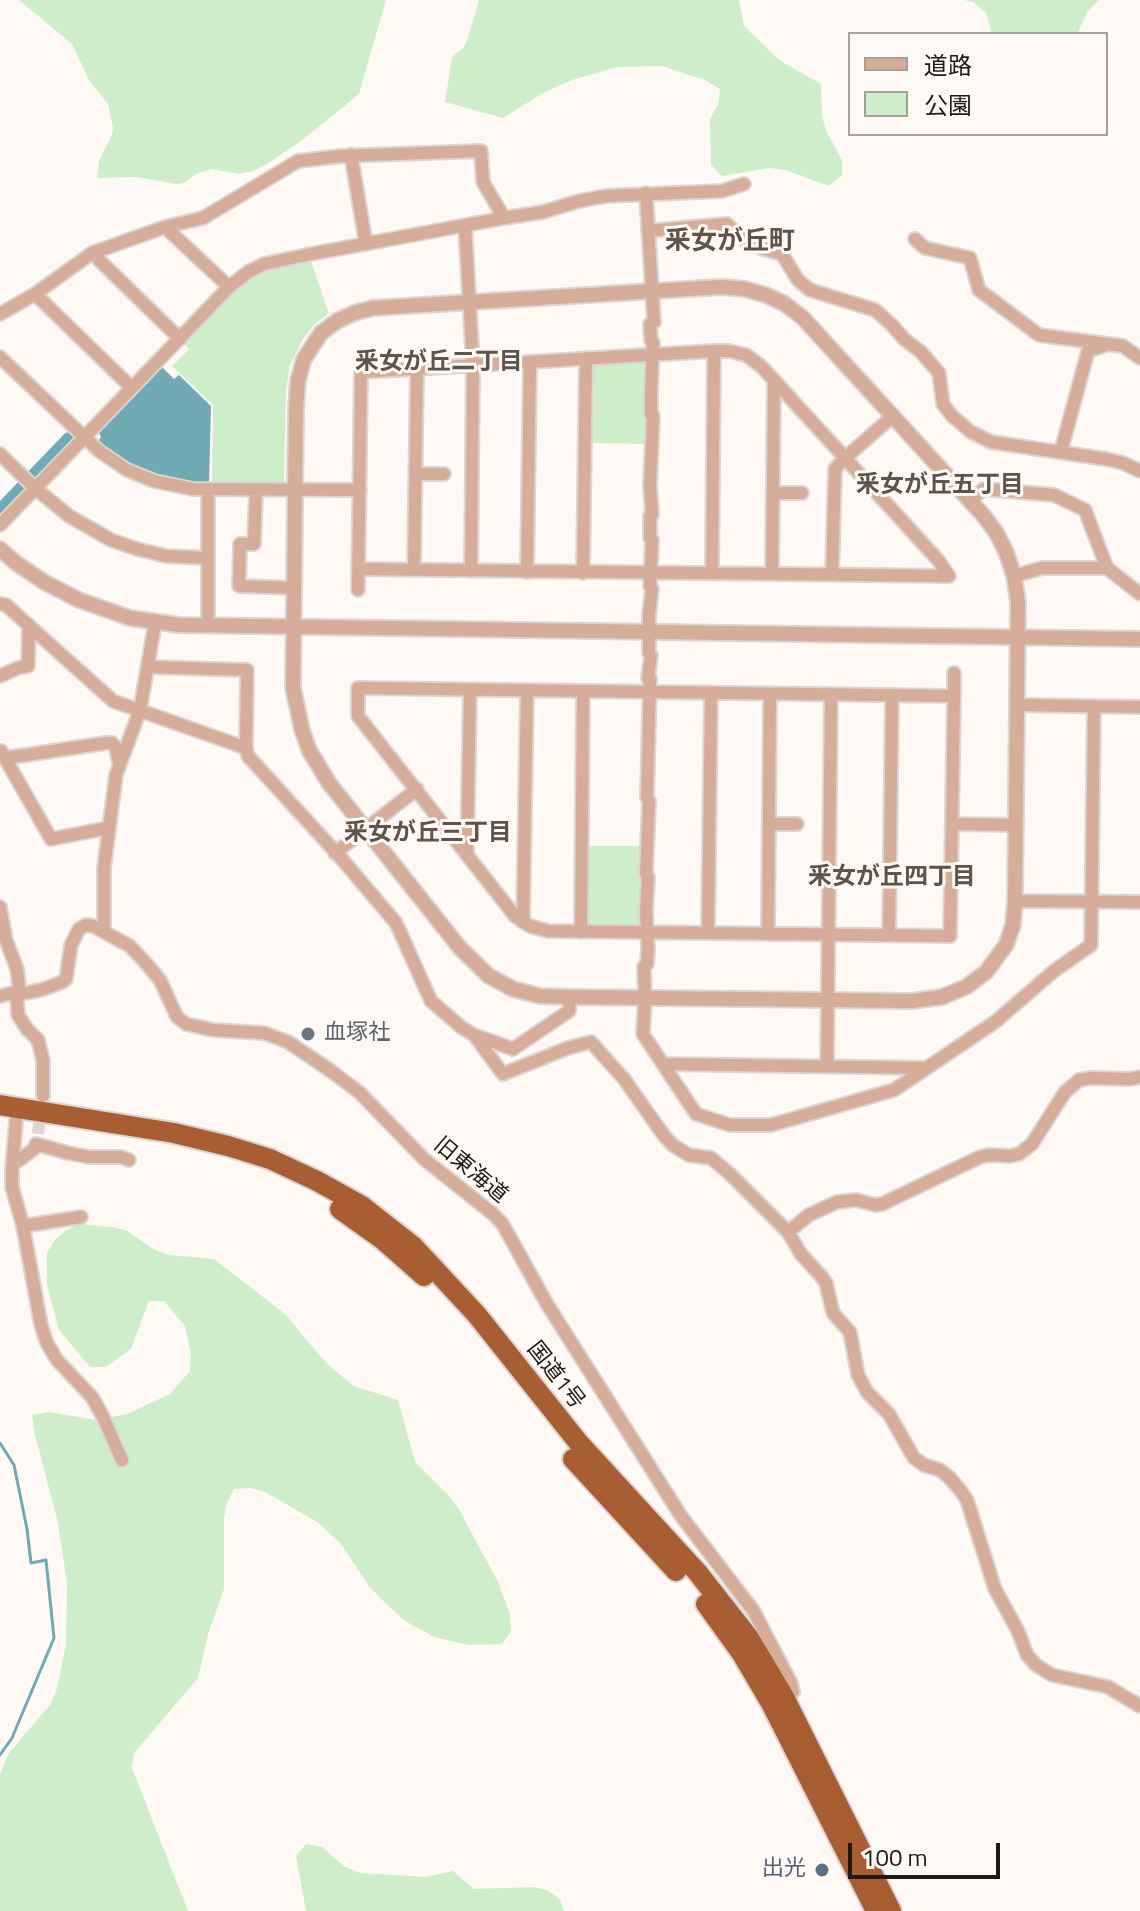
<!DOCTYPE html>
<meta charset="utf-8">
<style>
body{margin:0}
#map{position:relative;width:1140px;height:1911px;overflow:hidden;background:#fff9f5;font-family:"Titillium Web","Noto Sans JP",sans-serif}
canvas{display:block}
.legend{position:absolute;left:848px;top:32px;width:260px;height:104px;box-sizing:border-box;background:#fff9f5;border:2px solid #a5a09c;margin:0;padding:10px 14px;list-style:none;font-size:24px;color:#1f1a16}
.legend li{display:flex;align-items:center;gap:16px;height:40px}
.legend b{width:40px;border:2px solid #a5a09c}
.scale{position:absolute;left:848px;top:1843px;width:152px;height:36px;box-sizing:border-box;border:4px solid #1f1a16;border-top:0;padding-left:10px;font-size:24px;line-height:28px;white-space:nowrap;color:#1f1a16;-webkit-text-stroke:6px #fff9f5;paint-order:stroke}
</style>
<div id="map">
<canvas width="1140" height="1911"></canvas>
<ul class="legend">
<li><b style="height:10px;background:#d5ad99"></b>道路</li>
<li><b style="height:22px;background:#ceeeca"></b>公園</li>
</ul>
<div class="scale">100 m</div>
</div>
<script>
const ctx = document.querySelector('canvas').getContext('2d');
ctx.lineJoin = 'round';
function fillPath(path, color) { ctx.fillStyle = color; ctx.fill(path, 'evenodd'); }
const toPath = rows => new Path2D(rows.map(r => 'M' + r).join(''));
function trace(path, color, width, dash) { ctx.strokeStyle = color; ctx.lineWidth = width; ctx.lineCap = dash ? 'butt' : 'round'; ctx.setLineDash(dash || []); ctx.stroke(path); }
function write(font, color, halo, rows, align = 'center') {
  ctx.font = font + ' "Titillium Web","Noto Sans JP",sans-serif'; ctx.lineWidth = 6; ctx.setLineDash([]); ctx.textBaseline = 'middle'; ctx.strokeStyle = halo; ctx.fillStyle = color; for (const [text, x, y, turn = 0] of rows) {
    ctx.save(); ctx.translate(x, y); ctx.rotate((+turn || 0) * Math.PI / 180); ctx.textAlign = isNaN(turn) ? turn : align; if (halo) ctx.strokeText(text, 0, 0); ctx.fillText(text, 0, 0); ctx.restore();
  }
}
fillPath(toPath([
 [19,0,386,0,359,94,301,141,267,164,253,171,238,174,212,169,196,174,184,183,176,184,137,177,97,178,99,161,112,135,113,128,108,104,89,80,72,44],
 [479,0,739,0,744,26,779,60,821,84,822,117,827,132,842,160,842,175,829,186,785,170,770,168,722,176,711,165,710,119,718,105,720,89,705,80,662,66,617,67,572,80,543,93,503,118,445,102,452,57,464,47,467,41],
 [964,0,1099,0,1088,11,1077,34,992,34,986,13,973,2],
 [310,258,329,313,314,325,303,339,290,365,286,391,284,482,282,485,212,484,213,405,172,366,189,349,184,343,230,291,250,276,269,267],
 [642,360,646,363,645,444,590,443,590,367,595,362],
 [585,846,641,846,640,925,636,929,589,928,585,923],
 [80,1224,113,1227,127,1231,155,1250,169,1255,214,1259,285,1314,327,1364,354,1386,398,1400,415,1462,450,1497,460,1511,499,1584,510,1614,511,1631,502,1644,468,1645,434,1637,405,1621,380,1598,369,1586,341,1544,319,1523,265,1492,250,1488,234,1489,226,1505,224,1520,224,1589,208,1634,198,1678,134,1753,132,1768,188,1911,0,1911,0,1774,9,1753,50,1705,56,1692,66,1645,67,1583,58,1523,34,1431,32,1415,49,1412,96,1420,127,1414,170,1394,190,1371,191,1355,185,1326,164,1301,149,1301,131,1349,106,1367,90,1367,59,1330,47,1285,47,1253,55,1240,66,1230],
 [306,1844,322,1847,345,1867,361,1873,425,1877,453,1871,474,1889,532,1887,547,1890,560,1899,564,1911,306,1911,296,1856]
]), '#ceeeca');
fillPath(toPath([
 [161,366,174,379,179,375,211,406,209,484,197,484,156,476,124,462,97,443,101,437,98,431]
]), '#70aab5');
trace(toPath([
 [0,1443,14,1465,27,1529,31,1563,46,1560,54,1638,12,1738,0,1755]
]), '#70aab5', 3);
trace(toPath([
 [0,514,70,441,74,440]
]), '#70aab5', 18);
trace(toPath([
 [38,1134,41,1107]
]), '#ddd8d4', 12, [12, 6]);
const minor = toPath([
 [351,155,366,244],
 [646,193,654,322,650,324,651,340,653,343,651,392,651,414,653,416,650,485,652,515,650,516,650,538,652,540,650,586,652,589,649,614,649,653,651,656,648,678,650,679,647,798,649,801,646,874,648,877,646,911,648,949,647,964,644,967,645,998,643,1034,696,1114,730,1125,771,1125,894,1090,995,1022,1054,971,1091,945,1094,706],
 [465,225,473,365,471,571],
 [165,227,229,287],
 [648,231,727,224,745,241,761,248,782,254,798,280,810,290,875,310,892,325,904,339,921,352,939,373,943,404,952,416,971,432,991,442,1106,459,1123,463,1140,471],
 [915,239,925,248,970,258,979,290,1039,335,1123,346,1140,358],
 [92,253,180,339],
 [35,294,132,388],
 [0,314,35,294,92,253,165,227,203,218,298,161,341,156,481,151,483,182,504,218],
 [0,357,99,451,127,470,154,481,193,489,360,490],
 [1061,451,1088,351,1106,345],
 [0,454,35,488,69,516,111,540,137,549,166,556,207,558],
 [416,474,444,474],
 [256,489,254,544,240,544,239,586,295,588],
 [773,493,802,493],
 [970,500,984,489,1054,495,1085,510,1107,568,1140,594],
 [0,525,229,287,248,272,264,264,311,254,504,218,543,212,579,201,606,196,722,191,744,184],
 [359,569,949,576],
 [414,570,417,369],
 [527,572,530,362],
 [583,573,586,358],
 [712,573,714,351],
 [772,574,774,380],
 [832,575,835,469,845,458,893,416],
 [1014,576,1042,568,1107,568],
 [358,590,361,372,714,351,729,351,746,355,762,367,938,560,949,576],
 [0,604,6,605,113,701,246,748],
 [208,626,208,489],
 [148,667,247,670,246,748,248,756,341,858,396,923,431,1001,461,1027,474,1035,503,1074,568,1048,591,1042,624,1079,665,1137,674,1146,689,1155,711,1158,730,1174,788,1232,801,1254,821,1276,826,1283,833,1313,850,1332,858,1375,867,1392,889,1414,914,1458,924,1465,940,1470,949,1477,960,1490,967,1500,995,1589,1018,1631,1027,1655,1036,1665,1052,1675,1108,1687,1140,1706],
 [0,676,18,668,28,666,29,625],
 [358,688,954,696,950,936,548,931,530,926,515,916,358,716,358,688],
 [954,696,954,673],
 [1017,705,1140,707],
 [1,751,51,839,108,828],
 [6,758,106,743,112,743,116,748,119,763],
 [769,824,797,824],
 [952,824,1016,825],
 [335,853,417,789],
 [467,854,470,690],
 [1015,901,1140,902],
 [0,907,6,940,17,969,19,987,17,998,18,1015,27,1029,38,1040,43,1060,43,1096],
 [523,922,527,690],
 [104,932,104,868,116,775,140,710,155,623],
 [581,932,583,691],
 [708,933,711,693],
 [768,934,770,694],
 [889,935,892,695],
 [17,995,44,989,62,982,66,979,71,945,79,929,86,925,93,926,130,946,144,961,160,980,177,1017,186,1024,213,1030,264,1033,288,1042,331,1071,360,1093,424,1159,493,1214,502,1223,547,1304,681,1516,753,1610,791,1683,793,1692,782,1699],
 [0,996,17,992],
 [474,1035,513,1049,569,1011,570,997],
 [664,1064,927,1068],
 [827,1066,831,694],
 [17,1108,12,1170,12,1187,23,1226,41,1325,47,1343,57,1360,92,1397,103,1417,122,1460],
 [13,1161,18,1161,35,1148,36,1144,68,1153,89,1157,121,1157,129,1160],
 [23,1226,81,1217],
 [788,1232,809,1215,837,1202,856,1200,876,1205,882,1204,980,1157,989,1155,1010,1156,1019,1154,1032,1144,1065,1092,1079,1080,1091,1078,1130,1079,1140,1077]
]);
const tertiary = toPath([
 [721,287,745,289,766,295,785,304,803,318,983,515,996,532,1006,552,1014,576,1018,602,1015,901,1013,925,1006,945,986,972,966,987,942,997,912,1001,570,997,540,996,513,989,489,976,460,948,329,783,309,750,302,730,293,688,296,408,298,380,304,359,321,333,337,321,354,313,373,308,721,287],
 [0,549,16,563,44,582,79,600,130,618,179,625,1140,639]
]);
const trunk = toPath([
 [0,1105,174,1133,228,1146,270,1159,317,1181,362,1206,413,1246,477,1315,578,1442,698,1573,749,1638,784,1697,891,1911],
 [340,1209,382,1239,424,1276],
 [573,1459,676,1571],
 [706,1604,742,1654,772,1705,876,1911]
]);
trace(minor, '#dbd5d1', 16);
trace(tertiary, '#dbd5d1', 18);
trace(trunk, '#dbd5d1', 24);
trace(minor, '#d5ad99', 12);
trace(tertiary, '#d5ad99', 14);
trace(trunk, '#a85d33', 20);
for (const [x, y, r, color] of [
 [308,1034,8,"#6b7280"],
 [822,1870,8,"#5c6f8a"]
]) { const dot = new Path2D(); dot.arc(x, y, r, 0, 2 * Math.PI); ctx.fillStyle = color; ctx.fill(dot); trace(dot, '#fff9f5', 3); }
write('22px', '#5b616d', '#fff9f5', [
 ["血塚社",324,1034]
], 'left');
write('22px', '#1f1a16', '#fff9f5', [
 ["旧東海道",470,1171,40],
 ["国道1号",555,1376,52]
]);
write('22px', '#4e5e75', '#fff9f5', [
 ["出光",806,1870]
], 'right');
write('bold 24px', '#5e544a', '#fff9f5', [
 ["釆女が丘二丁目",439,363],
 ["釆女が丘五丁目",940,486],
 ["釆女が丘三丁目",428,834],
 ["釆女が丘四丁目",892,878]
]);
write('bold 26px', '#5e544a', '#fff9f5', [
 ["釆女が丘町",730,243]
]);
</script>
